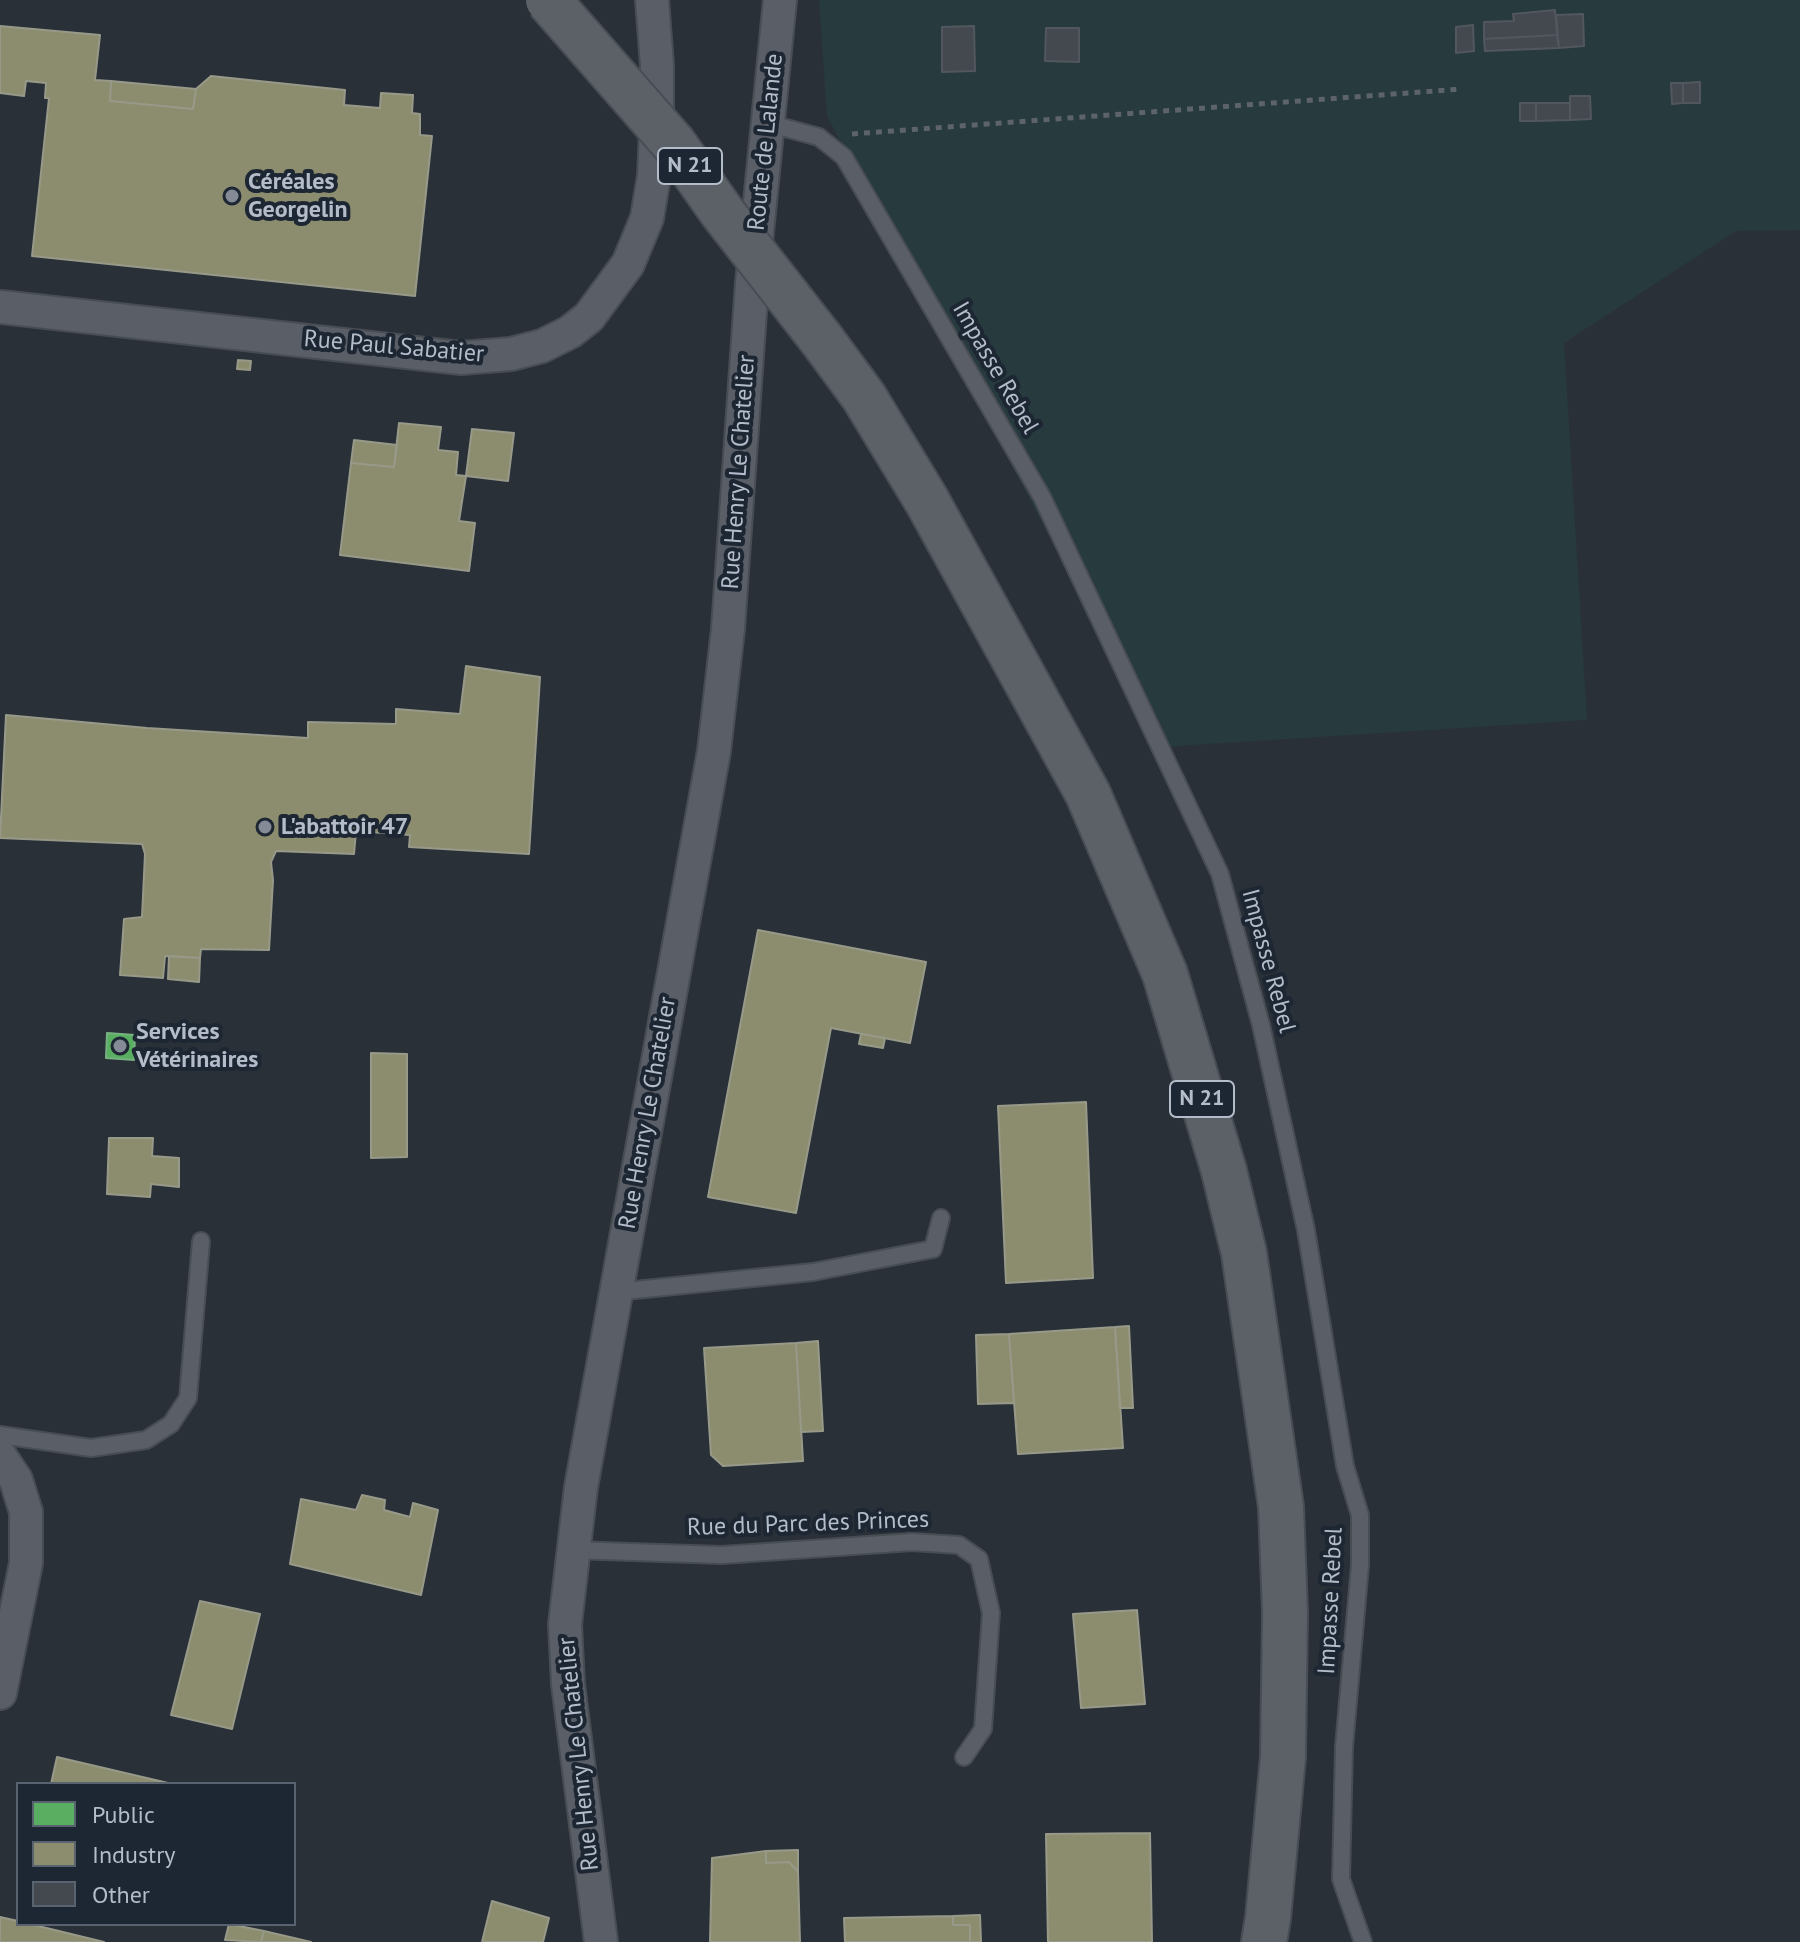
<!DOCTYPE html>
<meta charset="utf-8">
<style>
body{margin:0}
#map{position:relative;width:1800px;height:1942px;overflow:hidden;background:#2a3038;font-family:"PT Sans",sans-serif}
canvas{display:block}
.legend{position:absolute;left:16px;top:1782px;width:280px;height:144px;box-sizing:border-box;background:#1d2633;border:2px solid #59626f;margin:0;padding:10px 14px;list-style:none;font-size:24px;color:#b4bcc9}
.legend li{display:flex;align-items:center;gap:16px;height:40px}
.legend b{width:40px;border:2px solid #59626f}
</style>
<div id="map">
<canvas width="1800" height="1942"></canvas>
<ul class="legend">
<li><b style="height:22px;background:#5aae61"></b>Public</li>
<li><b style="height:22px;background:#8c8c6e"></b>Industry</li>
<li><b style="height:22px;background:#444950"></b>Other</li>
</ul>
</div>
<script>
const ctx = document.querySelector('canvas').getContext('2d');
ctx.lineJoin = 'round';
function fillPath(path, color) { ctx.fillStyle = color; ctx.fill(path, 'evenodd'); }
const toPath = rows => new Path2D(rows.map(r => 'M' + r).join(''));
function trace(path, color, width, dash) { ctx.strokeStyle = color; ctx.lineWidth = width; ctx.lineCap = dash ? 'butt' : 'round'; ctx.setLineDash(dash || []); ctx.stroke(path); }
function write(font, color, halo, rows, align = 'center') {
  ctx.font = font + ' "PT Sans",sans-serif'; ctx.lineWidth = 8; ctx.setLineDash([]); ctx.textBaseline = 'middle'; ctx.strokeStyle = halo; ctx.fillStyle = color; for (const [text, x, y, turn = 0] of rows) {
    ctx.save(); ctx.translate(x, y); ctx.rotate((+turn || 0) * Math.PI / 180); ctx.textAlign = isNaN(turn) ? turn : align; if (halo) ctx.strokeText(text, 0, 0); ctx.fillText(text, 0, 0); ctx.restore();
  }
}
fillPath(toPath([
 [819,0,1800,0,1800,230,1736,231,1564,343,1587,720,1161,747,827,116]
]), '#273a3e');
const public = toPath([
 [107,1033,135,1035,134,1060,106,1058,107,1033]
]);
fillPath(public, '#5aae61');
trace(public, '#75b280', 2);
const industry = toPath([
 [0,26,100,35,95,80,111,81,110,101,193,109,196,89,211,76,345,90,344,105,380,108,381,93,413,95,412,113,420,114,420,135,432,136,415,296,32,256,49,98,45,98,46,83,26,81,24,96,0,93,0,26],
 [111,81,196,89,193,109,110,101,111,81],
 [238,360,251,361,250,370,237,369,238,360],
 [399,423,441,427,438,450,458,452,456,475,466,476,459,521,475,523,469,571,340,555,351,463,394,467,399,423],
 [472,429,514,433,508,481,466,476,472,429],
 [354,440,397,445,394,467,351,463,354,440],
 [466,666,540,677,529,854,409,847,410,835,356,831,354,854,276,851,271,862,273,880,269,950,201,949,200,958,165,956,163,978,120,975,124,919,142,917,145,854,142,844,0,838,6,715,147,728,308,738,308,722,396,724,396,709,460,714,466,666],
 [758,930,926,962,910,1043,831,1028,796,1213,708,1197,758,930],
 [169,956,200,958,199,982,168,979,169,956],
 [861,1034,885,1038,883,1048,859,1044,861,1034],
 [371,1053,407,1054,407,1157,371,1158,371,1053],
 [1086,1102,1093,1278,1006,1283,998,1106,1086,1102],
 [109,1138,153,1138,152,1156,179,1158,179,1187,151,1184,150,1197,107,1194,109,1138],
 [1129,1326,1133,1408,1120,1408,1115,1327,1129,1326],
 [1115,1327,1123,1448,1018,1454,1009,1334,1115,1327],
 [1009,1334,1014,1403,978,1404,976,1335,1009,1334],
 [818,1341,823,1431,801,1432,796,1343,818,1341],
 [796,1343,803,1461,723,1466,711,1455,704,1348,796,1343],
 [362,1495,385,1500,384,1510,410,1517,413,1503,438,1510,421,1595,290,1564,301,1499,356,1510,362,1495],
 [200,1601,260,1614,232,1729,171,1715,200,1601],
 [1137,1610,1145,1704,1081,1708,1073,1614,1137,1610],
 [57,1757,168,1783,168,1784,51,1784,57,1757],
 [1150,1833,1152,1942,1048,1942,1046,1834,1150,1833],
 [798,1850,798,1872,789,1862,766,1863,766,1851,798,1850],
 [766,1851,766,1863,789,1862,798,1872,800,1942,710,1942,712,1858,766,1851],
 [492,1901,549,1918,543,1942,482,1942,492,1901],
 [980,1915,981,1942,970,1942,970,1925,953,1925,953,1916,980,1915],
 [953,1916,953,1925,970,1925,970,1942,845,1942,844,1918,953,1916],
 [0,1917,18,1921,18,1924,30,1924,104,1942,0,1942,0,1917],
 [229,1924,264,1931,261,1942,225,1940,229,1924],
 [264,1931,311,1942,261,1942,264,1931]
]);
fillPath(industry, '#8c8c6e');
trace(industry, '#989a89', 2);
const building = toPath([
 [1555,10,1557,35,1484,39,1484,22,1514,21,1513,14,1555,10],
 [1583,14,1584,46,1559,48,1556,15,1583,14],
 [1473,25,1474,51,1456,53,1456,27,1473,25],
 [974,26,975,71,942,72,942,27,974,26],
 [1046,28,1079,28,1079,62,1045,61,1046,28],
 [1557,35,1559,48,1485,51,1484,39,1557,35],
 [1700,82,1700,103,1683,103,1683,83,1700,82],
 [1671,83,1683,83,1683,103,1672,104,1671,83],
 [1570,96,1590,96,1591,119,1570,120,1570,96],
 [1520,103,1536,103,1536,121,1520,121,1520,103],
 [1536,103,1570,103,1570,120,1536,121,1536,103]
]);
fillPath(building, '#444950');
trace(building, '#52575f', 2);
const service = toPath([
 [767,123,819,137,844,157,1042,497,1220,874,1261,1025,1306,1230,1345,1466,1360,1515,1360,1565,1344,1747,1341,1879,1363,1942],
 [615,1292,813,1272,933,1249,941,1218],
 [0,1435,91,1448,146,1440,171,1424,188,1398,201,1241],
 [572,1550,722,1555,912,1542,959,1545,979,1559,991,1613,983,1729,964,1757]
]);
const minor = toPath([
 [0,307,461,358,511,354,542,346,570,332,589,317,628,264,647,218,654,176,657,109,657,65,652,0],
 [0,1456,16,1480,26,1512,26,1563,0,1693],
 [601,1942,568,1684,565,1624,581,1487,714,751,728,629,752,283,780,0]
]);
const primary = toPath([
 [822,340,864,397,927,501,1088,794,1165,974,1224,1171,1244,1253,1281,1507,1285,1613,1283,1757,1268,1918,1264,1942]
]);
trace(service, '#484c53', 20);
trace(minor, '#484c53', 36);
trace(primary, '#484c55', 48);
trace(toPath([
 [852,134,1462,89]
]), '#5d636a', 5, [6, 6]);
trace(service, '#5a5e66', 16);
trace(minor, '#5a5e66', 32);
trace(primary, '#5c6168', 44);
const primaryBridge = toPath([
 [548,0,674,144,722,212,822,340]
]);
trace(primaryBridge, '#484c55', 48, []);
trace(primaryBridge, '#5c6168', 44);
for (const [x, y, r, color] of [
 [232,196,8,"#848b96"],
 [265,827,8,"#848b96"],
 [120,1046,8,"#848b96"]
]) { const dot = new Path2D(); dot.arc(x, y, r, 0, 2 * Math.PI); ctx.fillStyle = color; ctx.fill(dot); trace(dot, '#1d2633', 3); }
for (const [x, y, w] of [
 [690,166,64],
 [1202,1099,64]
]) { const box = new Path2D(); box.roundRect(x - w / 2, y - 18, w, 36, 6); ctx.fillStyle = '#1d2633'; ctx.fill(box); trace(box, '#b4bcc9', 2); }
write('bold 22px', '#b4bcc9', null, [
 ["N 21",690,166],
 ["N 21",1202,1099]
]);
write('24px', '#b4bcc9', '#1d2633', [
 ["Route de Lalande",766,142,-84],
 ["Rue Paul Sabatier",394,347,5],
 ["Impasse Rebel",995,368,60],
 ["Rue Henry Le Chatelier",739,472,-86],
 ["Impasse Rebel",1268,961,75],
 ["Rue Henry Le Chatelier",648,1113,-80],
 ["Rue du Parc des Princes",808,1524,-2],
 ["Impasse Rebel",1331,1601,-87],
 ["Rue Henry Le Chatelier",579,1754,-96]
]);
write('bold 24px', '#b4bcc9', '#1d2633', [
 ["Céréales",248,182],
 ["Georgelin",248,210],
 ["L'abattoir 47",281,827],
 ["Services",136,1032],
 ["Vétérinaires",136,1060]
], 'left');
</script>
